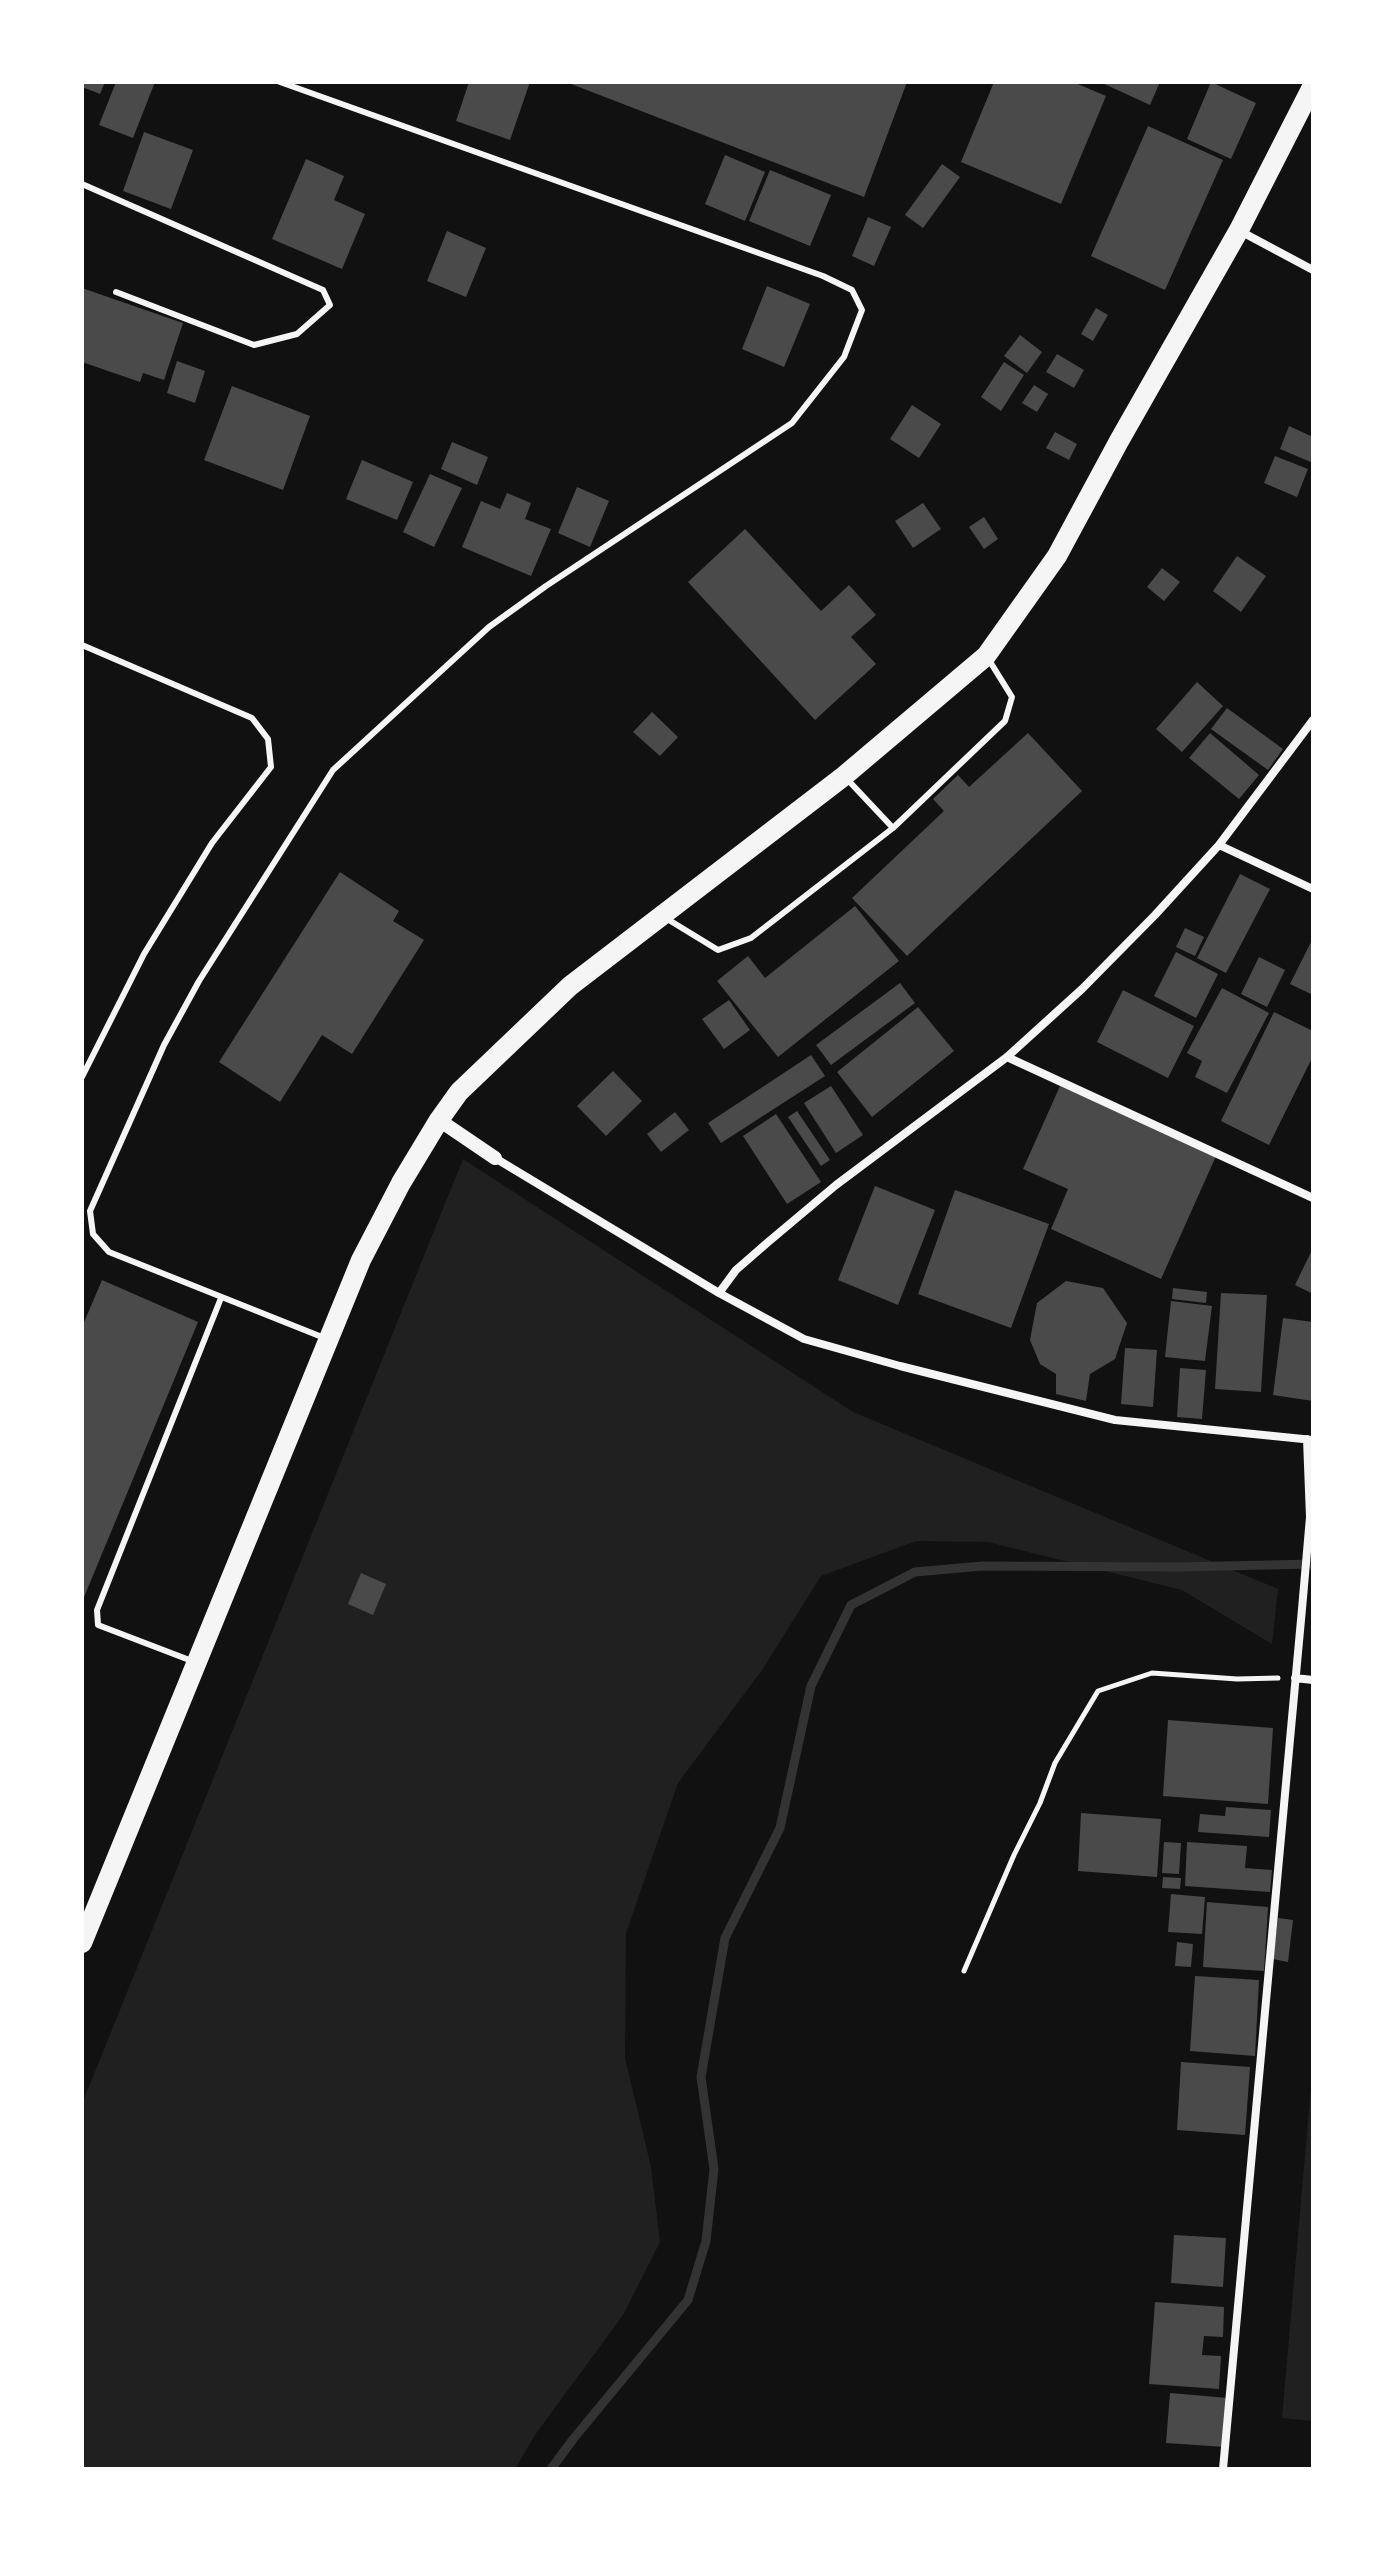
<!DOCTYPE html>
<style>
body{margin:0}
#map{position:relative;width:1395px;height:2551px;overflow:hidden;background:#111;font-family:"Open Sans",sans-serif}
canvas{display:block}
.frame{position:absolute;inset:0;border:84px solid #fff;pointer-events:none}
</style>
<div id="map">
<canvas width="1395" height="2551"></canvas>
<div class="frame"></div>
</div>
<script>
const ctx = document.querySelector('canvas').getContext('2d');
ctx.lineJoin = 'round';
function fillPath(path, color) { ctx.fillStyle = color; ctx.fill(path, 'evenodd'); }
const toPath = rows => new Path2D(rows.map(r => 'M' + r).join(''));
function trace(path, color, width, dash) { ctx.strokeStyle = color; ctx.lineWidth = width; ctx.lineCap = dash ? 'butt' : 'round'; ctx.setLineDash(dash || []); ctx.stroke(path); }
fillPath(toPath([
 [463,1159,853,1412,1278,1589,1272,1644,1182,1590,988,1542,916,1541,821,1576,762,1670,678,1783,626,1933,625,2058,651,2167,660,2242,623,2315,535,2435,515,2469,82,2469,82,2104],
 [1313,2064,1313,2421,1282,2418]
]), '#202020');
trace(toPath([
 [551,2469,574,2438,688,2300,706,2241,714,2169,701,2077,725,1938,780,1828,811,1686,851,1605,915,1572,982,1566,1178,1567,1313,1564]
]), '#333', 9);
fillPath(toPath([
 [82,82,105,82,100,94,82,87],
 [116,82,155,82,133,138,99,125],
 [469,82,530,82,510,140,456,121],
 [566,82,907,82,864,197],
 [994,82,1073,82,1106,96,1061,204,961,162],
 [1100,82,1160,82,1150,105],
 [1211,82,1256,103,1231,159,1187,139],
 [1148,126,1223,160,1165,290,1091,256],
 [144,132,193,150,171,209,123,191],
 [725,155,765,172,745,221,705,204],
 [306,159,344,176,334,200,365,214,342,269,272,239],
 [942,164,960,177,923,228,905,215],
 [770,170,831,195,810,246,749,221],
 [868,217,891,227,874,266,852,256],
 [447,231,486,248,466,297,427,281],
 [767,286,810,304,784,367,742,349],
 [82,288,183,323,164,380,143,373,140,382,82,362],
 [1096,308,1108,315,1093,341,1081,334],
 [1020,335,1042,352,1027,373,1004,356],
 [1057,354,1084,370,1074,388,1046,372],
 [177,361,205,371,195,403,167,393],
 [1004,362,1024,375,1001,411,981,397],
 [1034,385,1048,394,1037,412,1022,403],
 [232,386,310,416,283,490,204,460],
 [912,405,941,424,919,458,890,439],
 [1289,426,1313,437,1313,463,1280,449],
 [1055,432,1077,444,1069,460,1046,448],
 [452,442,488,457,477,485,441,469],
 [1275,456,1308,469,1297,497,1264,483],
 [362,460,413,482,397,520,346,499],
 [430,474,462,488,434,547,403,532],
 [577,487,609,501,590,547,558,533],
 [507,493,531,503,525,519,551,529,531,576,462,547,481,501,500,509],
 [923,503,941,529,913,548,895,521],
 [984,517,998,539,984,549,969,527],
 [745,529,821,611,849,585,876,615,851,637,876,664,815,720,688,582],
 [1237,556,1266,576,1241,612,1213,591],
 [1162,568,1180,582,1164,601,1147,587],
 [1197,682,1223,706,1182,752,1156,729],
 [1227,708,1283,749,1268,770,1211,729],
 [652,712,678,737,660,756,633,732],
 [1028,733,1082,791,907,956,852,898,944,811,933,799,958,775,969,787],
 [1210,733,1259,775,1239,799,1189,758],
 [340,872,399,911,393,921,424,940,352,1054,322,1035,280,1102,219,1062],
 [1240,874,1270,889,1226,973,1197,958],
 [855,906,899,961,778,1057,717,981,748,956,765,978],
 [1185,928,1204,937,1195,956,1176,947],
 [1313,938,1313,995,1290,984],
 [1176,952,1218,974,1196,1018,1154,996],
 [1259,957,1285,970,1267,1007,1241,994],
 [900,983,915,1003,831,1065,816,1045],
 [1222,988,1269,1013,1227,1093,1195,1077,1202,1061,1187,1053],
 [1123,990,1194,1026,1168,1078,1097,1042],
 [729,1000,750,1030,724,1049,702,1019],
 [918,1007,954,1051,872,1117,837,1072],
 [1274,1012,1313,1031,1313,1056,1269,1145,1221,1121],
 [811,1055,825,1076,721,1143,708,1123],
 [613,1071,642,1101,606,1136,577,1106],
 [831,1086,863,1135,836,1153,804,1103],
 [1060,1086,1216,1156,1161,1279,1051,1229,1068,1189,1023,1169],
 [797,1111,830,1160,821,1166,788,1117],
 [675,1112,689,1130,661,1152,647,1134],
 [776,1114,821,1182,787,1204,743,1136],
 [875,1186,935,1210,898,1305,838,1280],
 [955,1190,1049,1224,1011,1328,918,1294],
 [1313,1248,1313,1294,1295,1285],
 [102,1280,198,1322,82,1602,82,1327],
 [1066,1281,1103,1288,1127,1323,1115,1359,1090,1374,1086,1401,1056,1394,1056,1374,1040,1364,1030,1340,1037,1303],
 [1173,1288,1207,1292,1206,1303,1172,1299],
 [1221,1293,1267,1295,1261,1392,1215,1389],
 [1171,1301,1212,1306,1205,1361,1165,1357],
 [1283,1318,1313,1322,1313,1401,1273,1395],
 [1125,1348,1157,1350,1153,1407,1121,1404],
 [1180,1368,1206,1370,1202,1419,1177,1417],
 [361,1573,386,1584,373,1615,348,1604],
 [1168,1720,1273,1728,1268,1804,1163,1796],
 [1226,1807,1271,1810,1269,1837,1198,1832,1200,1814,1225,1816],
 [1081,1813,1161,1819,1157,1877,1078,1871],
 [1164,1842,1181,1843,1179,1874,1162,1873],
 [1187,1842,1247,1846,1245,1868,1272,1870,1270,1892,1185,1886],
 [1163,1877,1181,1878,1180,1889,1162,1888],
 [1171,1894,1205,1897,1202,1934,1168,1932],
 [1207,1902,1268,1907,1264,1971,1203,1967],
 [1278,1918,1293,1920,1288,1962,1273,1959],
 [1177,1942,1193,1944,1191,1967,1175,1966],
 [1195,1976,1259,1980,1255,2056,1190,2051],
 [1181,2062,1250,2067,1245,2135,1177,2130],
 [1174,2235,1226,2238,1223,2287,1171,2283],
 [1155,2302,1224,2307,1223,2337,1204,2336,1202,2355,1221,2356,1219,2389,1149,2384],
 [1170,2393,1228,2398,1225,2447,1166,2443]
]), '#4a4a4a');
trace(toPath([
 [964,1971,1014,1855,1040,1803,1055,1763,1098,1691,1152,1673,1237,1679,1278,1678]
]), '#f5f5f5', 5);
trace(toPath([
 [280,82,823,276,852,290,862,310,844,357,792,423,546,586,489,627,333,770,199,981,164,1045,90,1211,93,1234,109,1252,327,1339],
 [82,184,323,290,330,305,297,334,254,345,116,292],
 [82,645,252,718,268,739,271,767,212,843,144,954,82,1077],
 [846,778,893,828],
 [664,917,718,950,751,938,893,828,1005,721,1012,697,989,660],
 [192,1661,98,1625,97,1610,221,1298]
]), '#f5f5f5', 6);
trace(toPath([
 [1240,231,1313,270],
 [1219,845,1313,889],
 [1007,1057,1313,1198],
 [495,1158,719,1293,804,1339,900,1366,1115,1420,1313,1440],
 [719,1293,736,1270,767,1243,836,1185,1007,1057,1082,989,1155,915,1219,845,1313,720],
 [1295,1678,1313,1680],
 [1223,2469,1302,1609,1310,1517,1307,1439]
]), '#f5f5f5', 8);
trace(toPath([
 [439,1120,495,1158]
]), '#f5f5f5', 14);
trace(toPath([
 [82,1943,361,1260,401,1183,439,1120,459,1092,570,986,844,776,986,656,1057,556,1119,441,1239,230,1313,85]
]), '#f5f5f5', 20);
</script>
